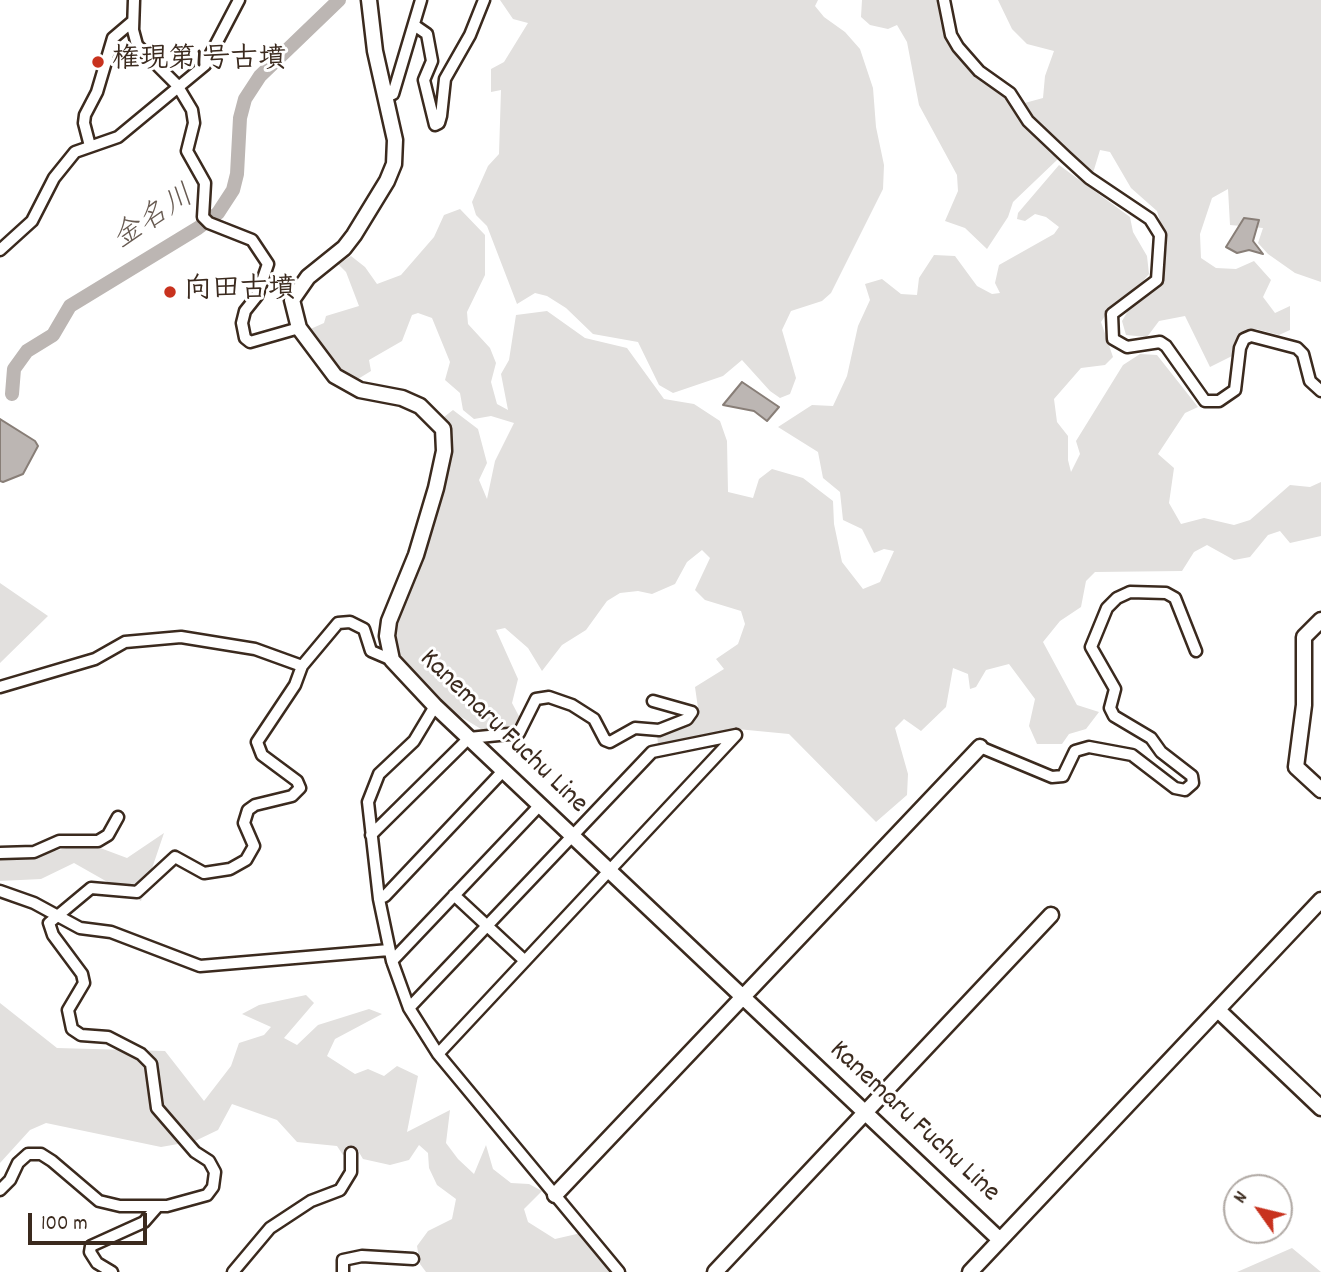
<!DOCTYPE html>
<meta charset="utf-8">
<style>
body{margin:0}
#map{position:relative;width:1321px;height:1272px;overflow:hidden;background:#fff;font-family:Dekko,sans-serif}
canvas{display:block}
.north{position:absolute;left:1223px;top:1174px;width:70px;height:70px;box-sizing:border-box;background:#fff;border:2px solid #b1aaa5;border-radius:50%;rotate:304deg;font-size:19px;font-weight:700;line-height:28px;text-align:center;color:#3b2a1e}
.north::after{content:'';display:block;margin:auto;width:24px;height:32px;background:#c8321e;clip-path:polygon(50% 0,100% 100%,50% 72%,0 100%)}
.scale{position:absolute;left:28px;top:1213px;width:119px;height:32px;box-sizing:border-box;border:4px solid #3b2a1e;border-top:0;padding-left:9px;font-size:21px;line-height:24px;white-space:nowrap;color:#3b2a1e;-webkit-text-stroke:5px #fff;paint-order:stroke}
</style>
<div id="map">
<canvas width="1321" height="1272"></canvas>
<div class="north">N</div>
<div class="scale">100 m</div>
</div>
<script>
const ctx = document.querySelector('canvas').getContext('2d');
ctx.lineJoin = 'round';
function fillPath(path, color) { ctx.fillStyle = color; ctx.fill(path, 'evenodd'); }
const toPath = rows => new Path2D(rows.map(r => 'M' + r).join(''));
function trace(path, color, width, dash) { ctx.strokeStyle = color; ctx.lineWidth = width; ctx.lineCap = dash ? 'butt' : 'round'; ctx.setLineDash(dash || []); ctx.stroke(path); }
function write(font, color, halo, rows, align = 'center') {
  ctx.font = font + ' Dekko,"Klee One",sans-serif'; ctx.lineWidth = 6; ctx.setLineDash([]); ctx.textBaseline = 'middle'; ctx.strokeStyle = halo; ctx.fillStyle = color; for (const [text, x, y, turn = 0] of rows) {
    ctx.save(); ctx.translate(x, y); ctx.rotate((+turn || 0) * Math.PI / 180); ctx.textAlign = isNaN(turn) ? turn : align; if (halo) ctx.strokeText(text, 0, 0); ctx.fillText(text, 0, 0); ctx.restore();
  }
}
fillPath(toPath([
 [500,0,818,0,815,6,824,17,845,32,860,49,873,88,876,127,884,165,883,189,831,293,822,301,791,311,782,330,796,378,790,394,780,398,770,391,742,360,723,376,673,393,659,385,638,342,593,334,566,308,547,296,535,293,517,304,487,226,476,215,472,202,488,166,499,154,501,90,491,92,491,69,504,62,528,23,513,19],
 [862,0,937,0,941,25,962,61,1013,104,1018,119,1058,159,1013,202,1008,217,987,249,965,228,945,221,958,191,957,175,919,105,907,42,897,25,888,29,870,25,861,17],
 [998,0,1321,0,1321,282,1295,273,1268,254,1258,243,1263,228,1230,225,1228,189,1212,198,1200,234,1201,258,1216,268,1236,269,1254,261,1271,280,1263,297,1275,313,1290,306,1290,330,1279,335,1256,329,1240,332,1234,355,1210,367,1185,316,1159,321,1147,337,1126,335,1122,321,1132,304,1151,292,1161,277,1167,245,1157,211,1131,188,1110,152,1100,150,1093,173,1037,126,1021,104,1043,98,1045,76,1054,51,1027,44,1012,29],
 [1059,165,1130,217,1133,232,1147,256,1149,274,1139,286,1111,307,1101,322,1113,357,1105,365,1081,368,1054,399,1057,422,1068,436,1068,460,1071,472,1080,454,1076,441,1123,365,1140,354,1157,355,1198,407,1185,413,1158,454,1174,468,1169,503,1181,524,1204,518,1234,525,1250,520,1290,485,1310,487,1321,482,1321,536,1290,543,1280,531,1268,535,1250,557,1234,560,1207,545,1194,552,1182,571,1095,572,1086,581,1081,607,1060,621,1043,642,1077,705,1099,712,1086,729,1069,734,1062,744,1037,744,1029,726,1035,699,1009,664,986,670,976,687,970,689,968,674,953,668,946,707,921,731,904,719,895,728,908,774,907,795,876,822,789,734,737,729,658,744,657,735,689,723,699,715,695,687,724,669,716,659,738,644,745,624,741,611,705,600,695,590,710,558,702,550,687,562,675,584,652,594,638,591,620,593,607,601,586,630,562,645,542,671,528,648,505,628,496,630,518,679,512,703,521,720,510,729,481,729,448,709,409,671,396,648,395,626,447,468,451,444,444,417,453,410,478,429,487,463,479,480,487,499,495,461,514,423,491,416,474,419,463,410,460,393,445,380,450,362,432,318,418,313,412,315,402,341,369,360,371,371,358,379,346,375,316,338,306,331,324,323,326,316,359,306,346,272,338,264,351,256,365,267,377,284,401,275,434,237,444,215,460,209,485,235,485,275,467,312,468,324,490,348,496,363,491,382,497,404,508,410,501,374,509,360,516,315,547,311,585,338,627,348,664,399,694,404,720,421,727,441,728,492,753,498,759,479,772,469,803,478,833,501,834,524,842,562,863,589,880,582,894,551,884,549,874,553,862,529,843,520,840,492,823,478,818,452,778,427,812,405,833,406,847,376,858,326,870,300,865,284,882,279,901,294,917,295,919,278,934,255,955,256,977,286,992,294,1000,293,995,283,999,265,1054,234,1059,227,1046,217,1035,214,1025,221,1017,219,1018,213],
 [0,583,48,616,0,663],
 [164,833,141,901,74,863,41,879,0,881,0,856,25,858,87,843,127,858],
 [306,995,314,1003,284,1038,297,1045,318,1025,369,1009,382,1014,335,1039,327,1056,355,1074,368,1069,384,1076,397,1066,418,1076,407,1132,450,1110,446,1143,458,1159,474,1174,486,1145,493,1169,511,1183,529,1184,542,1191,524,1209,528,1222,555,1239,581,1233,614,1272,426,1272,420,1264,417,1246,428,1231,452,1219,456,1199,437,1185,429,1168,428,1153,419,1145,409,1160,390,1165,363,1159,357,1149,343,1155,337,1146,297,1142,277,1120,232,1104,218,1130,195,1141,161,1147,46,1123,30,1130,0,1163,0,1003,57,1048,165,1051,204,1101,231,1066,239,1043,264,1035,271,1027,242,1014,259,1005],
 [1292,1248,1321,1272,1237,1272]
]), '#e2e0de');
const water = toPath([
 [1244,218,1259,220,1253,241,1263,254,1249,250,1237,253,1226,247,1244,218],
 [742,382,779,407,767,421,754,411,723,405,742,382],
 [0,419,35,441,38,446,23,474,3,482,0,481,0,419]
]);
fillPath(water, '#bcb6b3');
trace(water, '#887e77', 2);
trace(toPath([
 [12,394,14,369,27,351,53,335,70,306,198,228,218,213,233,190,237,174,240,118,245,99,260,76,339,0]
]), '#bcb6b3', 14);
const street = toPath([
 [134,0,133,30,137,45,177,85,192,110,194,123,187,151,205,183,203,217,209,223,252,240,268,264,257,296,245,311,242,323,245,338,250,342,299,328],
 [944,0,951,35,958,47,979,71,1010,93,1028,121,1066,157,1089,178,1150,219,1160,235,1157,280,1112,314,1113,339,1127,347,1160,342,1166,346,1205,401,1219,401,1235,390,1240,348,1244,339,1251,336,1297,348,1303,354,1310,381,1321,391],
 [414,25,427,34,432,61,424,80,435,125,439,123,441,116,445,79,470,35,484,0],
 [386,97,393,94,421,0],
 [90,146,84,123,85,115,97,92,113,38,133,21],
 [0,250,32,221,54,178,75,152,118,137,205,65,239,0],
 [0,687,95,659,125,642,181,637,255,649,302,666],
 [435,706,414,741,379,774,368,802,379,899,392,961,409,1008,438,1054,619,1272],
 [980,747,1052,777,1063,776,1075,751,1089,747,1132,755,1175,788,1185,790,1193,783,1192,776,1161,752,1151,738,1114,716,1110,708,1115,689,1091,647,1107,608,1117,598,1130,592,1166,593,1175,598,1196,651],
 [371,835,469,738,519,733,536,699,549,697,572,705,594,719,605,740,610,742,635,728,659,730,687,719,692,712,653,701],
 [0,853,34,852,59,841,98,841,108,835,118,817],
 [0,891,34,903,80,928,111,932,200,966,389,950],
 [454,895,525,961],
 [379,899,385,896,504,770],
 [392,961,540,805],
 [409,1008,652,752,736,735],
 [438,1054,736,735],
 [0,1190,10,1180,18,1163,28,1154,41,1154,52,1161,99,1201,120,1206,167,1206,207,1195,213,1187,215,1172,209,1161,195,1152,157,1108,151,1064,141,1054,108,1037,81,1035,72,1029,68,1010,84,983,82,974,53,935,49,923,91,888,137,892,175,857,204,873,230,869,246,860,254,846,244,823,248,810,255,805,292,796,300,788,297,781,262,755,257,742,295,685,302,666,338,623,350,622,364,629,371,651,392,660],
 [112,1272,97,1263,90,1252,91,1246,144,1222,158,1206],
 [233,1272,270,1228,311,1201,340,1190,351,1172,351,1153],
 [343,1272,343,1260,362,1256,413,1259]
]);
const secondary = toPath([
 [369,0,375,51,395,140,394,164,387,181,354,235,344,248,308,277,292,300,299,328,335,376,360,390,402,398,420,406,443,429,444,451,436,488,416,555,389,621,387,636,392,660,435,706,1000,1240],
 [1321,620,1304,637,1304,705,1296,767,1321,790],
 [1219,1011,1321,1108],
 [555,1195,980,747],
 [715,1272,1051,915],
 [970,1272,1321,900]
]);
trace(street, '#3b2a1e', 15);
trace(secondary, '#3b2a1e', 19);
trace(street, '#fff', 10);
trace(secondary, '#fff', 14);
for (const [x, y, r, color] of [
 [98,62,7,"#c8321e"],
 [170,292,7,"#c8321e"]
]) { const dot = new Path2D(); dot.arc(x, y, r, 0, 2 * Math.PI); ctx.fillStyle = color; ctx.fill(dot); trace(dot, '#fff', 2.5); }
write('bold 28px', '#3b2a1e', '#fff', [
 ["権現第1号古墳",112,62],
 ["向田古墳",184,292]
], 'left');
write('28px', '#3b2a1e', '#fff', [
 ["Kanemaru Fuchu Line",502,733,44],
 ["Kanemaru Fuchu Line",913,1123,43]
]);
write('italic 30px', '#685b52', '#fff', [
 ["金名川",155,220,-33]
]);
</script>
